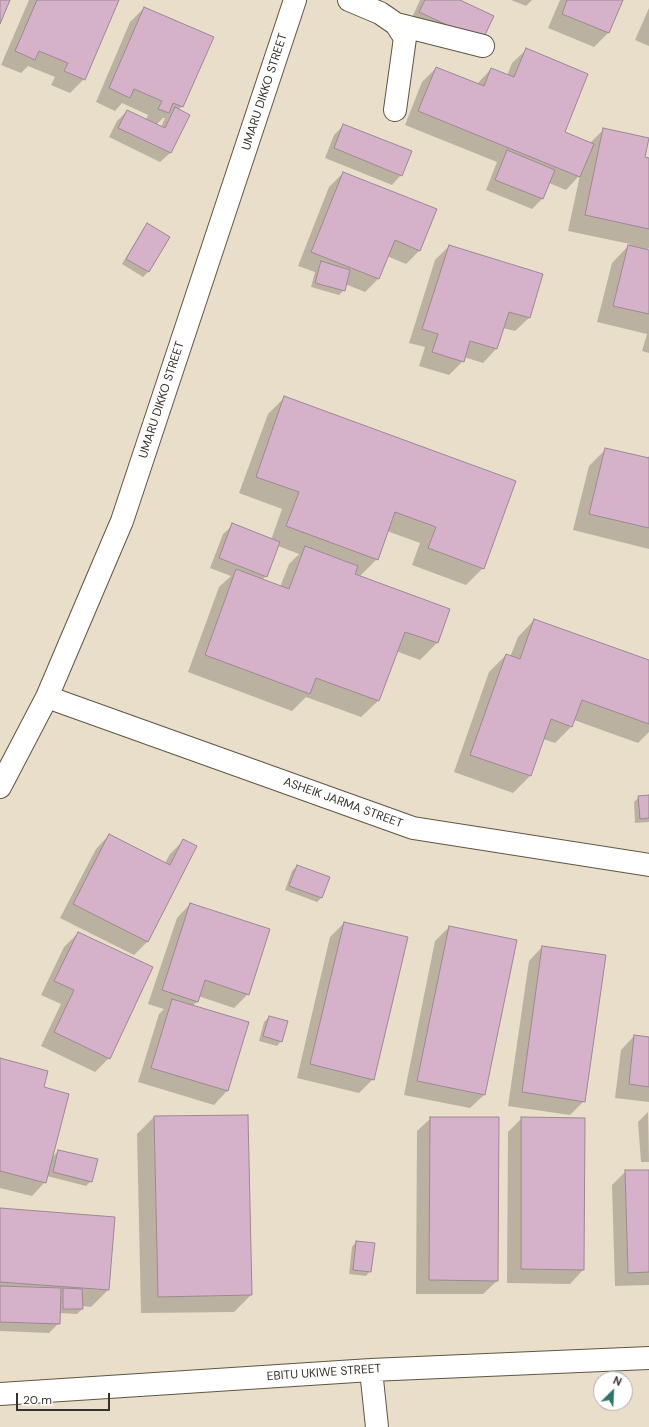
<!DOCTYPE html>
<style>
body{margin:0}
#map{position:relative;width:649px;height:1427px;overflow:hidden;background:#e9dec9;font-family:"DM Sans",sans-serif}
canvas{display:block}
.north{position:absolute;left:593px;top:1371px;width:40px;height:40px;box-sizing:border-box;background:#fff;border:1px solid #afadaa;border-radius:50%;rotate:24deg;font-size:11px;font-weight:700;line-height:16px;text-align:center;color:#37332b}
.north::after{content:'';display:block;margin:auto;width:14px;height:18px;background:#2e756b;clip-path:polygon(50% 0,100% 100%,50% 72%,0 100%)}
.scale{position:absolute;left:16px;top:1393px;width:94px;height:18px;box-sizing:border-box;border:2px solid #37332b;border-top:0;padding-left:5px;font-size:12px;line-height:14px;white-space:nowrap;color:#37332b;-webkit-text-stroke:3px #fff;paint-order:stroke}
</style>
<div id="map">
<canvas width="649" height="1427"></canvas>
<div class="north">N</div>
<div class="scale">20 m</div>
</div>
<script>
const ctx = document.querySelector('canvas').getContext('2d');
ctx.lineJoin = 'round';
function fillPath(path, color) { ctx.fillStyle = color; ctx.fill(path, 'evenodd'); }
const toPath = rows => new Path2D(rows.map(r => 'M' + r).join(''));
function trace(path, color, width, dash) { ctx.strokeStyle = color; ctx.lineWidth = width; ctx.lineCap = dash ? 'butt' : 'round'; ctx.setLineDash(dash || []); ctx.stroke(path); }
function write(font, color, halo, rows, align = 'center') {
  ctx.font = font + ' "DM Sans",sans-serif'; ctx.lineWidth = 4; ctx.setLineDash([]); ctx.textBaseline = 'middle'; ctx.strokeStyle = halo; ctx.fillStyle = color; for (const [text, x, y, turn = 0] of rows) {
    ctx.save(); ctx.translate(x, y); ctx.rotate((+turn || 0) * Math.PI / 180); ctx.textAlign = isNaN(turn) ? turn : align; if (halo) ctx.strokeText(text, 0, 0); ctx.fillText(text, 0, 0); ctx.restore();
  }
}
fillPath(toPath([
 [29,0,118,0,84,79,70,93,51,85,55,77,28,66,21,73,1,65],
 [420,0,457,0,481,41,410,22],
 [511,0,532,0,526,6],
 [560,0,622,0,608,33,594,47,548,28],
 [144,8,183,106,178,110,189,115,170,153,160,162,109,137,117,121,127,111,146,120,148,115,122,103,115,111,96,102,130,22],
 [163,118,165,118,161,127,156,125],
 [649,8,649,46,635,40],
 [526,50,564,133,590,143,603,130,644,158,649,159,649,249,648,248,647,250,649,251,649,353,642,351,647,334,597,322,612,263,630,244,568,231,580,175,566,190,549,183,542,199,532,209,486,190,497,162,405,125,422,82,436,68,477,84,491,69,507,76,512,63],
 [344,125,401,175,392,185,325,158,334,135],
 [343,173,420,250,406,264,387,256,379,278,365,292,345,284,344,290,339,295,311,287,315,272,298,266,329,187],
 [148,225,169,238,148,272,143,277,122,264,143,229],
 [449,246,529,318,515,331,503,328,496,349,483,363,464,357,463,361,449,375,419,366,425,347,409,343,435,260],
 [285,397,515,481,483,568,466,585,412,565,420,543,387,531,377,559,359,577,448,610,437,643,420,660,396,651,378,701,361,717,306,697,292,711,188,672,219,587,231,576,210,568,223,534,233,525,271,540,282,509,239,493,268,414],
 [278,546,299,554,289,564,280,587,262,580,266,576],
 [606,449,646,459,649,456,649,549,573,530,589,466],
 [534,620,649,661,649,732,638,743,574,720,572,726,555,743,543,739,530,776,513,793,454,772,489,672,506,655,510,657,518,637],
 [649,796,649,822,635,823,634,802,639,797],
 [109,835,165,863,170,854,184,840,148,941,134,955,60,918,96,849],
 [297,866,322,897,317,902,285,890,292,871],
 [190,904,248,994,234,1008,198,996,197,1002,192,1006,227,1091,214,1105,138,1082,159,1014,164,1009,148,1004,177,918],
 [344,923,373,1079,359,1093,297,1078,330,937],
 [449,927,484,1095,470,1108,404,1095,435,941],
 [78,933,109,1058,95,1072,41,1046,61,1004,41,995,64,947],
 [542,947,584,1101,570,1115,508,1106,529,961],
 [269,1017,281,1041,277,1046,259,1041,264,1022],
 [634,1036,649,1038,649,1102,615,1098,621,1050],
 [0,1059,43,1088,52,1158,58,1151,91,1181,86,1186,47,1176,45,1182,32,1196,0,1188],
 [648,1112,649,1162,641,1162,638,1122],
 [154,1117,251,1295,234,1312,141,1313,137,1134],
 [431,1118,497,1281,483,1294,416,1294,417,1131],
 [522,1118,583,1270,570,1284,507,1283,508,1132],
 [626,1171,649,1171,649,1285,615,1286,612,1185],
 [0,1209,108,1290,91,1307,82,1306,82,1309,77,1314,59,1313,59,1323,49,1333,0,1331],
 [356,1242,370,1271,366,1276,349,1274,352,1247]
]), '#0003');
const building = toPath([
 [0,0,10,0,0,24,0,0],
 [37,0,119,0,85,80,64,71,68,63,39,51,35,60,15,51,37,0],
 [425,0,460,0,494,16,482,41,419,12,425,0],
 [567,0,623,0,609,33,562,14,567,0],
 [144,7,214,37,183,107,173,103,169,113,158,109,162,101,134,89,130,98,109,88,144,7],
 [526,48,588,74,565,132,594,144,580,177,418,111,436,67,484,86,491,68,514,77,526,48],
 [175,107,190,115,171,153,118,128,127,110,165,128,175,107],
 [343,124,412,151,402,176,334,148,343,124],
 [603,128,649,138,645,157,649,158,649,229,585,215,603,128],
 [507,150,555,170,543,199,495,180,507,150],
 [343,172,437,209,420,251,395,240,379,279,311,252,343,172],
 [147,223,170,237,149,272,126,259,147,223],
 [449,245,543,274,530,318,509,312,497,349,470,341,464,362,432,352,438,334,422,329,449,245],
 [628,245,649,250,649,314,613,306,628,245],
 [321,261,350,270,345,291,315,283,321,261],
 [284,396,516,481,484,569,428,548,436,527,395,512,378,560,286,526,299,492,256,477,284,396],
 [605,448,649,458,649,528,589,514,605,448],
 [232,523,280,542,267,577,219,558,232,523],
 [305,546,358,566,355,574,450,609,438,643,405,632,379,701,316,678,310,694,205,655,236,569,289,589,305,546],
 [534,619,649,660,649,724,582,700,572,727,551,719,531,776,470,755,506,654,520,659,534,619],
 [649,795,649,818,640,819,638,796,649,795],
 [109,834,170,865,183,839,197,846,148,942,73,904,109,834],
 [297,865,330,877,322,898,289,886,297,865],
 [190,903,270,929,249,995,205,980,198,1002,162,990,190,903],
 [344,922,408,937,374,1080,310,1064,344,922],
 [449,926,517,940,485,1095,417,1081,449,926],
 [78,932,153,967,110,1059,54,1032,74,990,54,981,78,932],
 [542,946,606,955,585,1102,522,1092,542,946],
 [172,999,249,1022,228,1091,151,1068,172,999],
 [269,1016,288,1021,282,1042,263,1036,269,1016],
 [634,1035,649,1037,649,1087,629,1084,634,1035],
 [0,1058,48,1071,44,1087,69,1094,46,1183,0,1171,0,1058],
 [248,1115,252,1295,158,1297,154,1116,248,1115],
 [430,1117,499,1117,498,1281,429,1280,430,1117],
 [521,1117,585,1118,584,1270,521,1269,521,1117],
 [58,1150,98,1159,92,1182,53,1172,58,1150],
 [625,1170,649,1170,649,1272,628,1273,625,1170],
 [0,1208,115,1217,109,1290,0,1282,0,1208],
 [356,1241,375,1243,371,1272,353,1270,356,1241],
 [0,1286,61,1288,60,1324,0,1322,0,1286],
 [63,1288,82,1289,83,1309,63,1309,63,1288]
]);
fillPath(building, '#d5b2c9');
trace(building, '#9c8895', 1);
const minor = toPath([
 [349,0,380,13,396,24,405,38,395,110],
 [396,24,483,46],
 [47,697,413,828,649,865],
 [0,787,47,697,122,521,295,0],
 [371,1370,377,1427],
 [0,1394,371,1370,649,1358]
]);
trace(minor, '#5f5543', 24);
trace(minor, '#fff', 22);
write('12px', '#37332b', '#fff', [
 ["UMARU DIKKO STREET",265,92,-72],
 ["UMARU DIKKO STREET",162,400,-72],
 ["ASHEIK JARMA STREET",343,803,20],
 ["EBITU UKIWE STREET",324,1373,-4]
]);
</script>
